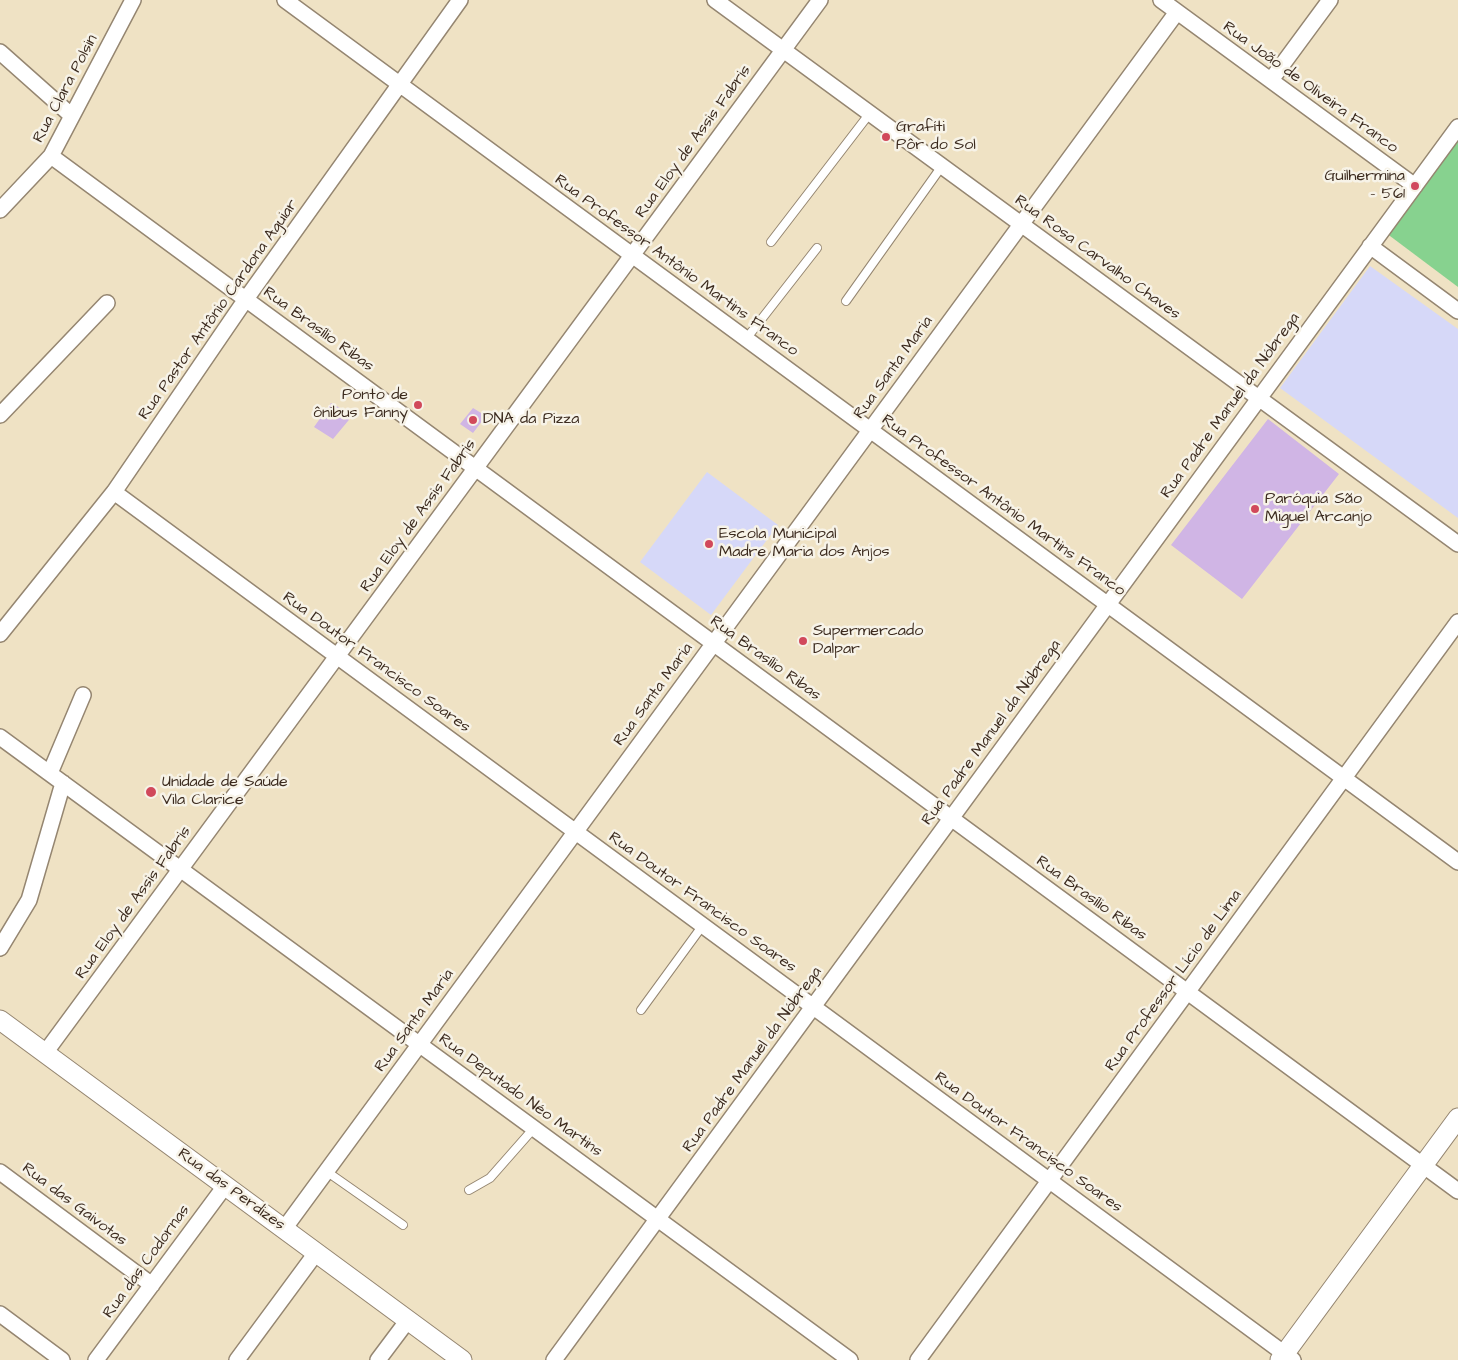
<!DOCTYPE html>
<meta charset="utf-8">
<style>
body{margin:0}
canvas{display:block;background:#efe2c4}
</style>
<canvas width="1458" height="1360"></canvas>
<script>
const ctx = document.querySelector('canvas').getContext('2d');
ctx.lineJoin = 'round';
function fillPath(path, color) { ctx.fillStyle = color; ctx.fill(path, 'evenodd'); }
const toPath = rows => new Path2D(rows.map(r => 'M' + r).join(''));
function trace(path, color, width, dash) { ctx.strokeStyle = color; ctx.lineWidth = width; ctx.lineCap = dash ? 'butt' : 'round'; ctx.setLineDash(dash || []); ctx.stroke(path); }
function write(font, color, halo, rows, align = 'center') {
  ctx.font = font + ' "Architects Daughter",sans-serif'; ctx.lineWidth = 5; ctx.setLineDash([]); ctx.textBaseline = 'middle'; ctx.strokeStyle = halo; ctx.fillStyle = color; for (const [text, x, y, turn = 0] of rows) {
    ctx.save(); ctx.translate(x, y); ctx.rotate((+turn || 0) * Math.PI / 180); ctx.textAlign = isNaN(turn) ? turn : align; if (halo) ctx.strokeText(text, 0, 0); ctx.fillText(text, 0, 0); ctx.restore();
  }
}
fillPath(toPath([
 [1370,266,1458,329,1458,518,1280,388],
 [707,472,778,525,711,615,640,562]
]), '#d6d8f8');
fillPath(toPath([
 [1458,138,1458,287,1386,233]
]), '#87d28f');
fillPath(toPath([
 [331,403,353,415,333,439,314,427],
 [473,408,486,416,473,433,460,424],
 [1268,419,1339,474,1242,599,1171,545]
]), '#d0b5e5');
const service = toPath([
 [771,242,870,113],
 [846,301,942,166],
 [746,339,817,248],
 [641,1010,703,925],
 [326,1171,403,1225],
 [469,1190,490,1178,534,1128]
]);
const minor = toPath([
 [285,0,1458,862],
 [715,0,1458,544],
 [1161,0,1415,186],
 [0,52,72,116],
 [1271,80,1330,0],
 [51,156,1458,1191],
 [0,210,51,156,133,0],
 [1370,246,1458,311],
 [0,415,107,303],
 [114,492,1293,1360],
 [0,634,114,492,246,299,460,0],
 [0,737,850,1360],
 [50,773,83,695],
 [0,948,29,900,63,783],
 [45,1053,820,0],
 [0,1172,152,1285],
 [284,1229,1177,12],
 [0,1314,62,1360],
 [96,1360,225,1186],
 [237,1360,316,1253],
 [378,1360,408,1320],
 [554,1360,1458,127],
 [918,1360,1458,622]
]);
const tertiary = toPath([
 [0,1020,462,1360],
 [1280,1360,1458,1118]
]);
trace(service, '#958671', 10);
trace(minor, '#958671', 18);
trace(tertiary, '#958671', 21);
trace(service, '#fff', 8);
trace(minor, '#fff', 15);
trace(tertiary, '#fff', 19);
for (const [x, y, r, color] of [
 [886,137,5,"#d1495b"],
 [1415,186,5,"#d1495b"],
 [418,405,5,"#d1495b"],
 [473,420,5,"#d1495b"],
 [1255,509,5,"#d1495b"],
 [709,544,5,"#d1495b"],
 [803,641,5,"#d1495b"],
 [151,792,6,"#d1495b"]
]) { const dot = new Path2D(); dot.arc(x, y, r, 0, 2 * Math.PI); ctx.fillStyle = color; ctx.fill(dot); trace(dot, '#f7f3e8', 2); }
write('16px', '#3b2a1e', '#f7f3e8', [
 ["Rua João de Oliveira Franco",1310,88,36],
 ["Rua Clara Polsin",66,89,-62],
 ["Rua Eloy de Assis Fabris",694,142,-54],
 ["Rua Rosa Carvalho Chaves",1097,258,36],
 ["Rua Professor Antônio Martins Franco",676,266,36],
 ["Rua Pastor Antônio Cardona Aguiar",219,310,-55],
 ["Rua Brasílio Ribas",318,330,36],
 ["Rua Santa Maria",894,368,-54],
 ["Rua Padre Manuel da Nóbrega",1231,406,-54],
 ["Rua Professor Antônio Martins Franco",1003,506,36],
 ["Rua Eloy de Assis Fabris",419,516,-54],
 ["Rua Brasílio Ribas",765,659,36],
 ["Rua Doutor Francisco Soares",376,663,36],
 ["Rua Santa Maria",654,695,-54],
 ["Rua Padre Manuel da Nóbrega",992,733,-54],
 ["Rua Brasílio Ribas",1091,899,36],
 ["Rua Eloy de Assis Fabris",134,903,-54],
 ["Rua Doutor Francisco Soares",702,903,36],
 ["Rua Professor Lício de Lima",1174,981,-54],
 ["Rua Santa Maria",415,1021,-54],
 ["Rua Padre Manuel da Nóbrega",753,1060,-54],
 ["Rua Deputado Néo Martins",520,1096,36],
 ["Rua Doutor Francisco Soares",1028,1143,36],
 ["Rua das Perdizes",231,1190,36],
 ["Rua das Gaivotas",74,1205,37],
 ["Rua das Codornas",147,1262,-54]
]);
write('16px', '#3b2a1e', '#f7f3e8', [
 ["Grafíti",896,128],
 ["Pôr do Sol",896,146],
 ["Guilhermina",1405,177,"right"],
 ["- 561",1405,195,"right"],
 ["Ponto de",408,396,"right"],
 ["ônibus Fanny",408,414,"right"],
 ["DNA da Pizza",483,420],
 ["Paróquia São",1265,500],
 ["Miguel Arcanjo",1265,518],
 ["Escola Municipal",719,535],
 ["Madre Maria dos Anjos",719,553],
 ["Supermercado",813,632],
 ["Dalpar",813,650],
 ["Unidade de Saúde",162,783],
 ["Vila Clarice",162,801]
], 'left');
</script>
